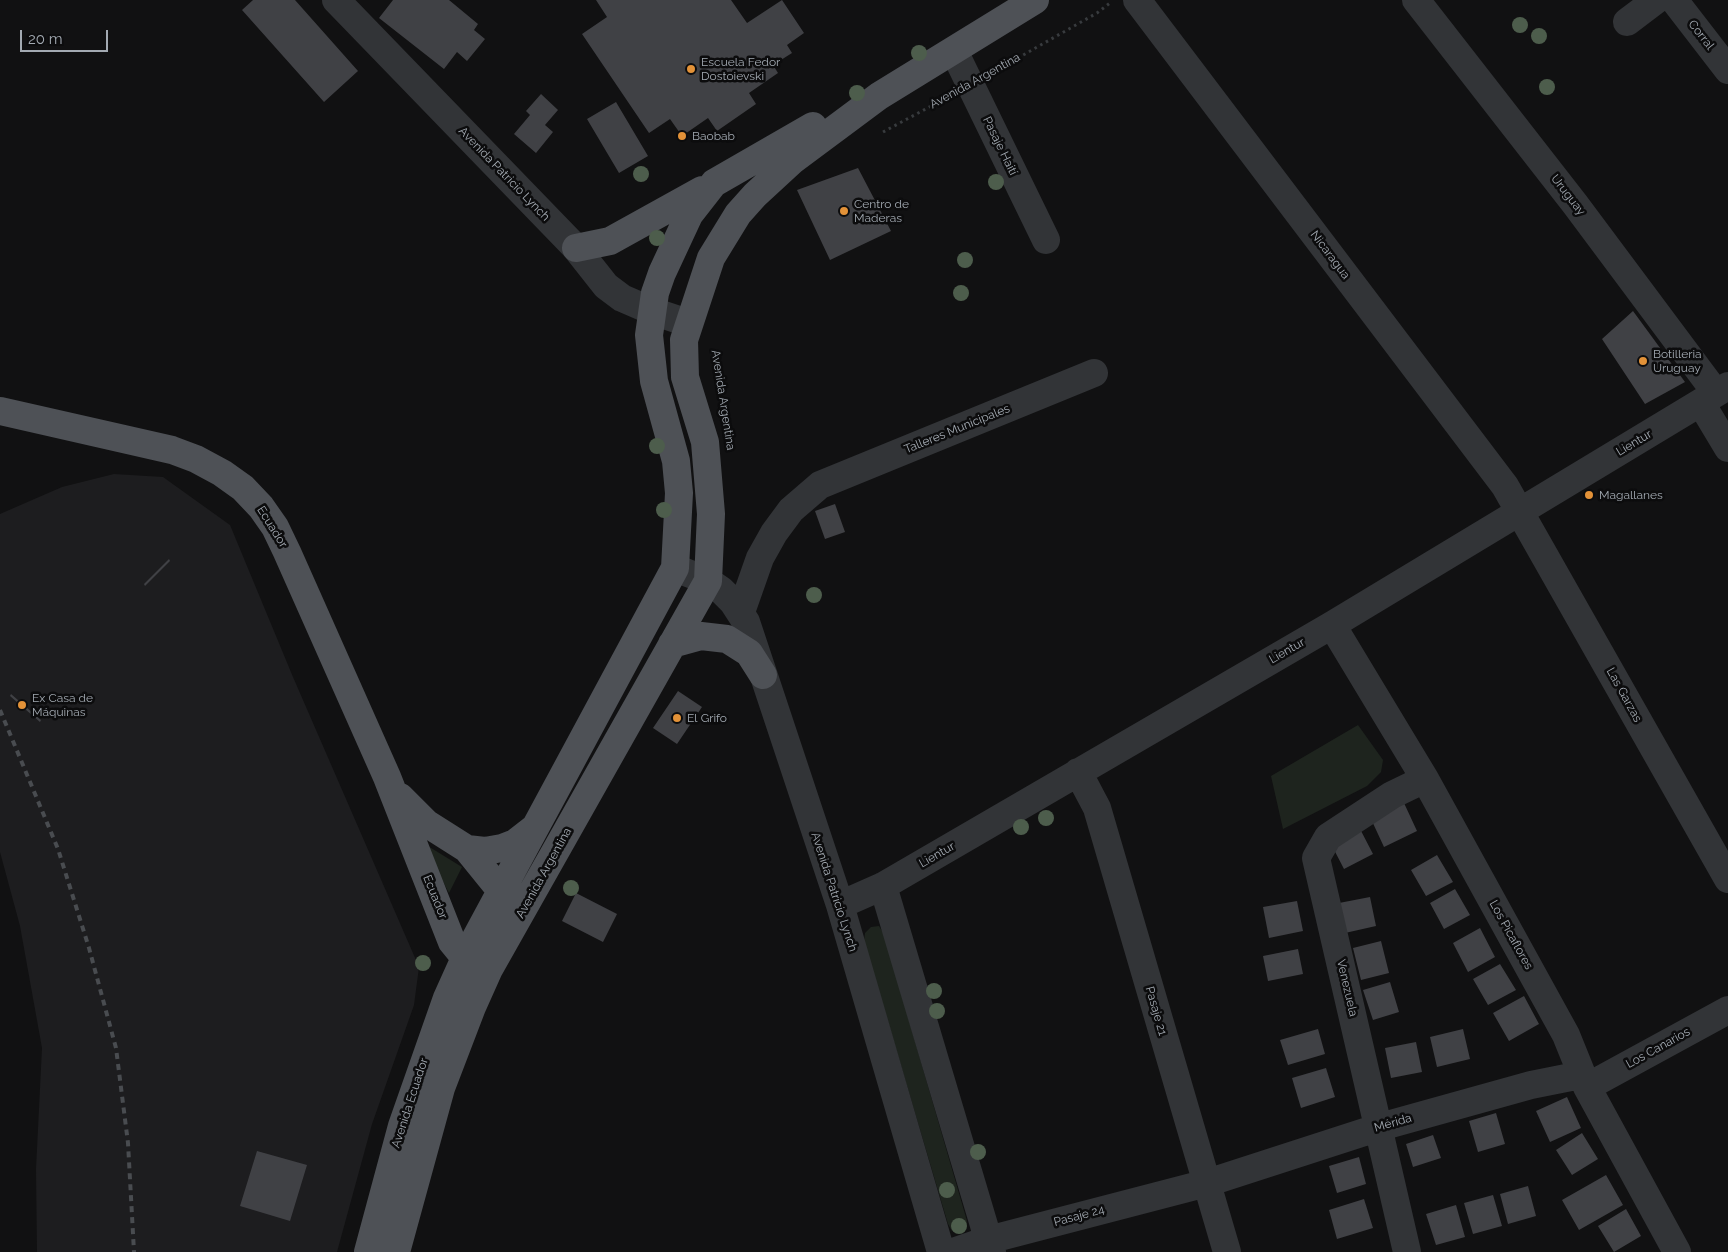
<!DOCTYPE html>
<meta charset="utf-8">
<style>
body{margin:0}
#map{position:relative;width:1728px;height:1252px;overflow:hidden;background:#111112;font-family:Raleway,sans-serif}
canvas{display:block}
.scale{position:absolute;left:20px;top:30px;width:88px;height:22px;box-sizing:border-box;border:2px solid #a3aab2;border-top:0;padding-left:6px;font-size:15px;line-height:18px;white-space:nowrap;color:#a3aab2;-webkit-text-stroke:4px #0c0c0d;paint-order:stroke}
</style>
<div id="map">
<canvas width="1728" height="1252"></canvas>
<div class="scale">20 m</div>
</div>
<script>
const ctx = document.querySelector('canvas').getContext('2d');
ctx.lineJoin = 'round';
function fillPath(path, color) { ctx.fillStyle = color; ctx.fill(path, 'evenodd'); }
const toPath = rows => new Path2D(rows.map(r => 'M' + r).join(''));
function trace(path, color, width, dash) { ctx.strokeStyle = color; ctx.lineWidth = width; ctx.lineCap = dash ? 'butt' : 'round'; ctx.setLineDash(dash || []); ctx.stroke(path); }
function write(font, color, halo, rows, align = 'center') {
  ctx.font = font + ' Raleway,sans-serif'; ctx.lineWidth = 5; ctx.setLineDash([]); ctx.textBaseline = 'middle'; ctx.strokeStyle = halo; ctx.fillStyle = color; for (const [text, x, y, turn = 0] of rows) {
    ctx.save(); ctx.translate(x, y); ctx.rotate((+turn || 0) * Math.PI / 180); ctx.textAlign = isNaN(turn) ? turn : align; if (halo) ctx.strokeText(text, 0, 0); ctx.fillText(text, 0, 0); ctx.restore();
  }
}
fillPath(toPath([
 [114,474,163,477,230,525,293,677,419,967,414,1005,372,1124,337,1252,37,1252,36,1169,42,1048,20,926,0,852,0,514,62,487]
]), '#1d1d1f');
fillPath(toPath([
 [1358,725,1383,760,1381,772,1367,786,1283,829,1271,776],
 [423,843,462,867,449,893],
 [879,926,884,934,967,1221,965,1231,959,1233,952,1231,948,1224,864,941,865,933,871,927]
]), '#1e241e');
fillPath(toPath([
 [253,0,295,0,358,71,324,102,242,10],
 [393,0,449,0,478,24,474,30,485,39,467,61,457,52,444,69,379,18],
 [596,0,731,0,747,23,782,0,804,33,787,45,792,53,773,65,778,73,749,93,756,104,717,131,708,118,682,136,670,119,649,133,582,34,607,17],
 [541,94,558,110,545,125,553,132,536,153,514,134,530,115,526,111],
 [616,102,648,156,619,173,587,119],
 [858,168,891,231,830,260,797,190],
 [1633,311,1685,382,1645,404,1602,339],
 [835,504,845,532,825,539,815,511],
 [169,559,170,561,145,586,144,584],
 [678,691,702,707,677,744,653,728],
 [11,694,41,720,40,722,10,696],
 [1404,803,1417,831,1384,847,1371,819],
 [1359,827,1373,854,1344,869,1330,842],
 [1437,855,1453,882,1426,896,1411,870],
 [1455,889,1470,915,1444,929,1430,903],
 [576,893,617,914,603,942,562,921],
 [1370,897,1376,926,1345,933,1339,903],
 [1297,901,1303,931,1269,938,1263,907],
 [1480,928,1495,957,1468,972,1453,943],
 [1381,941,1389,973,1361,980,1353,948],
 [1298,949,1303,974,1268,981,1263,956],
 [1500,964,1516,990,1488,1005,1473,979],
 [1390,982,1399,1012,1373,1020,1363,990],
 [1524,996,1539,1024,1509,1041,1493,1013],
 [1318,1029,1325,1054,1288,1065,1280,1040],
 [1463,1029,1470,1059,1437,1067,1430,1037],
 [1416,1042,1422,1072,1391,1078,1385,1048],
 [1326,1068,1335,1097,1301,1108,1292,1078],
 [1567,1097,1581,1128,1550,1142,1536,1111],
 [1496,1113,1505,1144,1478,1152,1469,1121],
 [1582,1133,1598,1159,1572,1175,1556,1150],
 [1433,1135,1441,1158,1413,1167,1406,1144],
 [257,1151,307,1165,290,1221,240,1206],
 [1359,1157,1366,1184,1337,1193,1329,1166],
 [1606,1175,1623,1205,1579,1230,1562,1200],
 [1528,1186,1536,1216,1508,1224,1500,1194],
 [1493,1195,1502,1226,1473,1234,1464,1203],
 [1364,1199,1373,1228,1337,1239,1329,1210],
 [1456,1205,1465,1237,1436,1245,1426,1214],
 [1626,1209,1641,1236,1614,1252,1598,1226]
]), '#404145');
trace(toPath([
 [995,71,1097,13,1110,3],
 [883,132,946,98],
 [715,350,719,383]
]), '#383b3e', 3, [2.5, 4]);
trace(toPath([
 [336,0,576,248,606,286,622,298,652,311,688,323],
 [1137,0,1505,486,1728,879],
 [1416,0,1575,204,1716,393],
 [1674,0,1728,70],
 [1627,22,1656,0],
 [954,51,1046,240],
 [1701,403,1728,448],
 [675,568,708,581,721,590,733,602,746,622,840,905,941,1252],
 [741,612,760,558,774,533,791,510,820,485,1094,373],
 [1332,625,1425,779,1566,1035,1587,1087,1677,1252],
 [1078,772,1097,808,1227,1252],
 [883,886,992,1252],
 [840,905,883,886,1332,625,1728,386],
 [1587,1087,1728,1010],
 [953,1252,988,1240,1207,1183,1380,1127,1531,1085,1581,1075],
 [1407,1252,1316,858,1328,837,1392,795,1425,779]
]), '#323437', 28);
trace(toPath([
 [576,248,610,241,702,190],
 [0,411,172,450,196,459,222,473,243,488,261,507,275,527,287,552,387,777,452,942,465,958,479,964],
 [672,644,701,636,727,639,749,653,763,675],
 [400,797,426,823,467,849,501,891,506,907],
 [467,849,485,851,502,848,515,843,533,829],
 [368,1252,402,1126,447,998,465,958,675,568,679,493,676,461,654,381,649,335,655,293,662,273,689,215,714,183,813,126],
 [396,1252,441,1088,472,1007,489,969,708,581,711,514,705,442,685,377,684,340,711,258,738,214,755,195,793,160,879,96,1035,0]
]), '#4e5156', 28);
trace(toPath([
 [0,710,58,849,89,948,116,1048,128,1143,134,1252]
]), '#494c50', 4, [6, 5]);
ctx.fillStyle = '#4d5d4c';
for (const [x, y] of [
 [1520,25],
 [1539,36],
 [919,53],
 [1547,87],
 [857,93],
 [641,174],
 [996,182],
 [657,238],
 [965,260],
 [961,293],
 [657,446],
 [664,510],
 [814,595],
 [1046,818],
 [1021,827],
 [571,888],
 [423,963],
 [934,991],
 [937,1011],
 [978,1152],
 [947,1190],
 [959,1226]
]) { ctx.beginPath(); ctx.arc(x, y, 8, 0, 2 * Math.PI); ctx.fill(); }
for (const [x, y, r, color] of [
 [691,69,5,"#e39238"],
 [682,136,5,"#e39238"],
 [844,211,5,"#e39238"],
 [1643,361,5,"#e39238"],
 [1589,495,5,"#e39238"],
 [22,705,5,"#e39238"],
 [677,718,5,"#e39238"]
]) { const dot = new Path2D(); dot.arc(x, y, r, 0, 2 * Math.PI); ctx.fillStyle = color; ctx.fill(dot); trace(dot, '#0c0c0d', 2); }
write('12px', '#a3aab2', '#0c0c0d', [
 ["Corral",1701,35,52],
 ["Avenida Argentina",975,81,-29],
 ["Pasaje Haití",1000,146,64],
 ["Avenida Patricio Lynch",504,174,46],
 ["Uruguay",1568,195,52],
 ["Nicaragua",1330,255,53],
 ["Avenida Argentina",723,400,81],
 ["Talleres Municipales",957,429,-22],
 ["Lientur",1634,443,-31],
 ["Ecuador",272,527,58],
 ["Lientur",1287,651,-30],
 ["Las Garzas",1624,695,61],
 ["Lientur",937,855,-30],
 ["Avenida Argentina",544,873,-61],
 ["Avenida Patricio Lynch",834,892,72],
 ["Ecuador",435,897,68],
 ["Los Picaflores",1511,935,61],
 ["Venezuela",1347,988,77],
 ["Pasaje 21",1156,1011,74],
 ["Los Canarios",1658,1048,-29],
 ["Avenida Ecuador",410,1103,-72],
 ["Mérida",1393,1123,-16],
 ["Pasaje 24",1079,1216,-15]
]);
write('12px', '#a3aab2', '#0c0c0d', [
 ["Escuela Fedor",701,62],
 ["Dostoievski",701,76],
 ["Baobab",692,136],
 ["Centro de",854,204],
 ["Maderas",854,218],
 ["Botilleria",1653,354],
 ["Uruguay",1653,368],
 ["Magallanes",1599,495],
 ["Ex Casa de",32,698],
 ["Máquinas",32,712],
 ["El Grifo",687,718]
], 'left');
</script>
